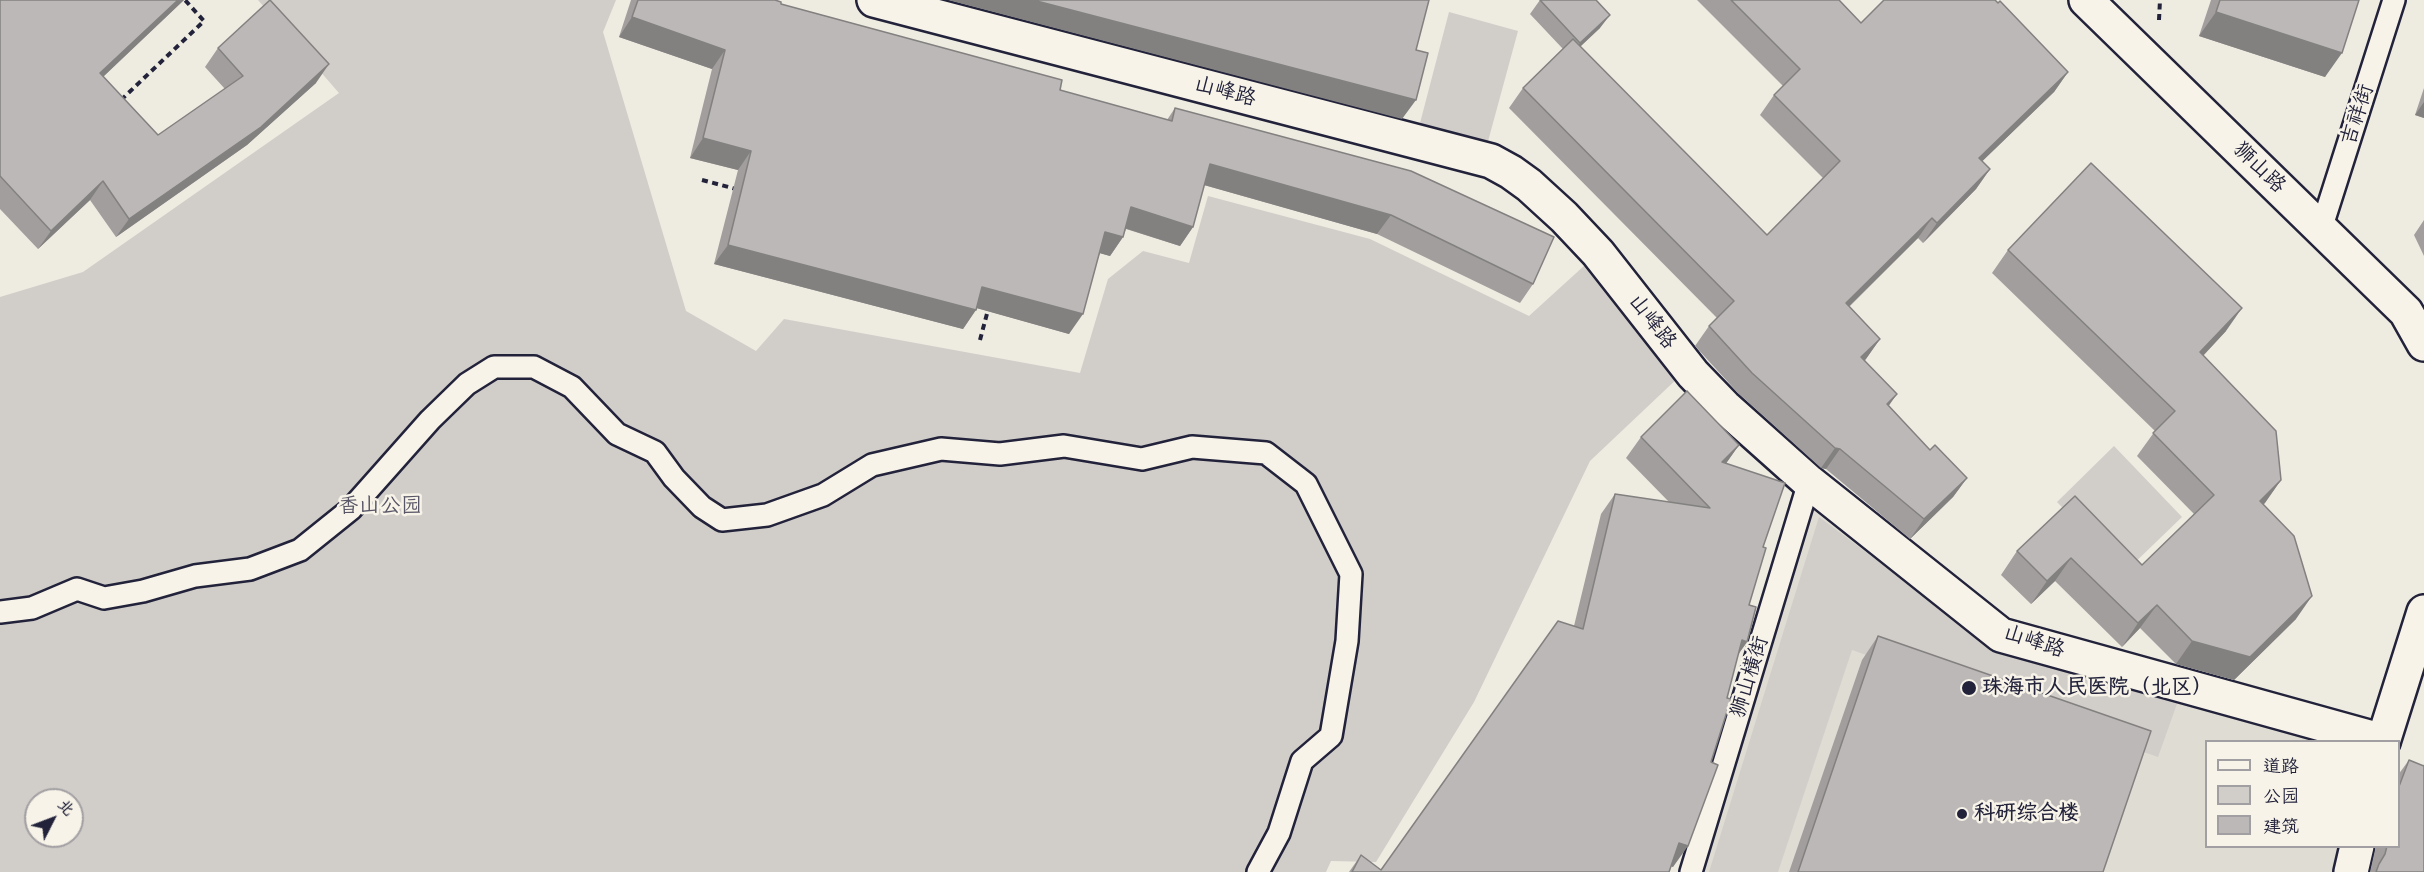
<!DOCTYPE html>
<meta charset="utf-8">
<style>
body{margin:0}
#map{position:relative;width:2424px;height:872px;overflow:hidden;background:#eeebe1;font-family:Itim,"LXGW WenKai TC",sans-serif}
canvas{display:block}
.legend{position:absolute;left:2205px;top:740px;width:195px;height:108px;box-sizing:border-box;background:#f7f3e8;border:2px solid #a29fa3;margin:0;padding:8px 10px;list-style:none;font-size:18px;color:#22223b}
.legend li{display:flex;align-items:center;gap:12px;height:30px}
.legend b{width:30px;border:2px solid #a29fa3}
.north{position:absolute;left:24px;top:788px;width:60px;height:60px;box-sizing:border-box;background:#f7f3e8;border:2px solid #a29fa3;border-radius:50%;rotate:48deg;font-size:16px;font-weight:700;line-height:24px;text-align:center;color:#22223b}
.north::after{content:'';display:block;margin:auto;width:21px;height:27px;background:#22223b;clip-path:polygon(50% 0,100% 100%,50% 72%,0 100%)}
</style>
<div id="map">
<canvas width="2424" height="872"></canvas>
<ul class="legend">
<li><b style="height:8px;background:#f7f3e8"></b>道路</li>
<li><b style="height:16px;background:#d1cdc9"></b>公园</li>
<li><b style="height:16px;background:#bbb8b7"></b>建筑</li>
</ul>
<div class="north">北</div>
</div>
<script>
const ctx = document.querySelector('canvas').getContext('2d');
ctx.lineJoin = 'round';
function fillPath(path, color) { ctx.fillStyle = color; ctx.fill(path, 'evenodd'); }
const toPath = rows => new Path2D(rows.map(r => 'M' + r).join(''));
function trace(path, color, width, dash) { ctx.strokeStyle = color; ctx.lineWidth = width; ctx.lineCap = dash ? 'butt' : 'round'; ctx.setLineDash(dash || []); ctx.stroke(path); }
function write(font, color, halo, rows, align = 'center') {
  ctx.font = font + ' Itim,"LXGW WenKai TC",sans-serif'; ctx.lineWidth = 5; ctx.setLineDash([]); ctx.textBaseline = 'middle'; ctx.strokeStyle = halo; ctx.fillStyle = color; for (const [text, x, y, turn = 0] of rows) {
    ctx.save(); ctx.translate(x, y); ctx.rotate((+turn || 0) * Math.PI / 180); ctx.textAlign = isNaN(turn) ? turn : align; if (halo) ctx.strokeText(text, 0, 0); ctx.fillText(text, 0, 0); ctx.restore();
  }
}
fillPath(toPath([
 [1809,483,2001,635,2381,741,2206,742,2206,846,2356,847,2350,872,1691,872]
]), '#dfdcd4');
fillPath(toPath([
 [258,0,616,0,603,32,686,311,756,351,784,319,1080,373,1108,279,1143,251,1189,263,1208,196,1370,239,1529,316,1585,265,1681,375,1590,461,1474,702,1376,862,1331,861,1326,872,0,872,0,297,83,272,339,93],
 [36,800,72,800,72,836,36,836],
 [1449,12,1518,31,1487,145,1419,127],
 [2114,446,2182,517,2125,572,2057,502],
 [1819,517,1997,650,2178,701,2158,757,1852,650,1778,872,1709,872]
]), '#d1cdc9');
const lane = toPath([
 [2321,229,2394,0],
 [0,612,32,608,77,589,104,598,143,591,195,576,250,569,300,550,351,509,430,420,467,384,494,367,534,367,572,387,617,434,655,452,674,478,702,507,722,520,767,515,823,495,872,465,941,449,1000,454,1064,446,1142,459,1192,447,1266,453,1306,484,1351,574,1347,641,1331,736,1302,761,1279,833,1258,872],
 [1691,872,1809,482]
]);
const street = toPath([
 [874,0,1491,161,1511,172,1529,185,1564,217,1598,253,1693,374,1725,407,1809,482,2001,635,2383,741]
]);
const secondary = toPath([
 [2086,0,2406,312,2424,344],
 [2383,742,2424,612],
 [2351,872,2357,846]
]);
trace(lane, '#22223b', 26);
trace(street, '#22223b', 38);
trace(secondary, '#22223b', 38);
trace(toPath([
 [2159,20,2160,0],
 [121,100,204,21,185,0],
 [702,180,736,189],
 [980,340,989,306]
]), '#22223b', 4, [6, 4.5]);
trace(lane, '#f7f3e8', 21);
trace(street, '#f7f3e8', 33);
trace(secondary, '#f7f3e8', 33);
fillPath(toPath([
 [0,0,184,0,103,77,158,135,225,89,205,67,218,48,316,83,247,145,116,237,90,200,38,249,0,209],
 [631,0,775,0,781,4,1060,90,1167,120,1175,108,1533,284,1520,303,1377,234,1204,185,1193,227,1180,246,1126,229,1123,237,1110,256,1100,253,1069,334,977,308,963,329,714,264,738,170,690,158,712,69,619,37],
 [1540,0,1600,28,1580,47,1767,235,1823,178,1760,115,1774,95,1783,86,1697,0,1839,0,1861,23,2068,72,2054,92,1982,161,1990,169,1976,189,1923,243,1918,238,1849,307,1880,339,1865,360,1889,406,1930,450,1967,478,1953,497,1910,539,1826,469,1821,468,1738,393,1695,346,1709,326,1717,318,1509,108,1523,88,1563,49,1530,14],
 [2211,0,2359,0,2325,77,2199,36],
 [2424,88,2424,118,2415,115],
 [2424,220,2424,256,2414,235],
 [2008,250,2226,331,2203,356,2281,480,2263,505,2296,619,2234,680,2176,664,2140,628,2122,647,2055,581,2031,604,2001,575,2017,551,2142,565,2194,514,2137,456,2155,431,1992,273],
 [1641,437,1739,445,1726,463,1763,547,1749,605,1747,642,1738,654,1673,867,1671,866,1669,872,1349,872,1361,855,1381,870,1574,626,1601,514,1615,494,1669,502,1626,458],
 [1878,636,2103,872,1789,872,1862,660],
 [2409,760,2423,766,2424,764,2424,872,2370,872,2375,850,2375,846,2398,846,2398,775]
]), '#a19e9d');
fillPath(toPath([
 [178,0,184,0,87,92,100,73],
 [948,0,1033,0,1416,100,1402,119],
 [2216,12,2342,53,2325,77,2199,36],
 [1610,15,1600,28,1570,56,1580,43],
 [632,17,725,50,712,69,619,37],
 [329,64,316,83,247,145,116,237,129,219],
 [2068,72,2054,92,1965,178,1979,158],
 [2424,102,2424,118,2415,115],
 [703,138,751,151,738,170,690,158],
 [1210,164,1391,215,1377,234,1197,183],
 [1990,169,1976,189,1923,243,1937,223],
 [103,181,90,200,38,249,51,231],
 [1131,207,1193,227,1180,246,1118,226],
 [1932,218,1918,238,1832,323,1846,303],
 [1105,232,1123,237,1110,256,1092,251],
 [728,245,976,310,963,329,714,264],
 [982,287,1083,314,1069,334,969,306],
 [2242,308,2226,331,2184,376,2200,352],
 [1880,339,1866,359,1847,377,1861,357],
 [1897,394,1883,414,1887,404],
 [1739,445,1725,465,1722,462],
 [1835,448,1840,449,1826,469,1821,468],
 [1967,478,1953,497,1910,539,1924,519],
 [2281,480,2265,503,2243,525,2260,501],
 [2071,558,2055,581,2031,604,2047,581],
 [2312,596,2296,619,2234,680,2176,664,2192,641],
 [2157,605,2140,628,2122,647,2138,623],
 [1742,640,1747,642,1733,662],
 [1679,843,1688,846,1673,867,1665,864]
]), '#838180');
const building = toPath([
 [0,0,178,0,100,73,158,135,243,76,218,48,270,0,329,64,261,127,129,219,103,181,51,231,0,176,0,0],
 [638,0,775,0,781,2,781,4,1062,80,1060,90,1172,121,1175,108,1411,171,1554,237,1533,284,1391,215,1210,164,1193,227,1131,207,1123,237,1105,232,1083,314,982,287,976,310,728,245,751,151,703,138,725,50,632,17,638,0],
 [1033,0,1429,0,1416,50,1428,53,1416,100,1033,0],
 [1540,0,1596,0,1610,15,1580,43,1540,0],
 [1731,0,1839,0,1861,23,1884,0,1995,0,1998,3,2000,1,2068,72,1979,158,1990,169,1937,223,1932,218,1846,303,1880,339,1861,357,1897,394,1887,404,1930,450,1935,445,1967,478,1924,519,1840,449,1835,448,1752,373,1709,326,1734,301,1523,88,1573,39,1767,235,1840,161,1774,95,1800,69,1731,0],
 [2220,0,2359,0,2342,53,2216,12,2220,0],
 [2091,163,2242,308,2200,352,2276,431,2281,480,2260,501,2294,536,2312,596,2250,657,2192,641,2157,605,2138,623,2071,558,2047,581,2017,551,2075,496,2142,565,2214,495,2153,433,2175,411,2008,250,2091,163],
 [1687,391,1739,445,1722,462,1785,483,1763,547,1766,548,1749,605,1756,607,1747,642,1742,640,1727,698,1731,699,1711,762,1718,765,1688,846,1679,843,1669,872,1352,872,1361,855,1381,870,1558,621,1583,629,1615,494,1710,508,1641,437,1687,391],
 [1878,636,2151,731,2103,872,1798,872,1878,636],
 [2409,760,2424,766,2424,872,2376,872,2379,864,2385,854,2387,846,2398,846,2398,789,2409,760]
]);
fillPath(building, '#bbb8b7');
trace(building, '#838180', 1.5);
for (const [x, y, r, color] of [
 [1969,688,8,"#22223b"],
 [1962,814,6,"#22223b"]
]) { const dot = new Path2D(); dot.arc(x, y, r, 0, 2 * Math.PI); ctx.fillStyle = color; ctx.fill(dot); trace(dot, '#f7f3e8', 2); }
write('21px', '#22223b', '#f7f3e8', [
 ["山峰路",1225,92,15],
 ["吉祥街",2358,115,-72],
 ["狮山路",2259,168,44],
 ["山峰路",1652,322,52],
 ["山峰路",2034,642,18],
 ["狮山橫街",1750,677,-73]
]);
write('21px', '#575566', '#f7f3e8', [
 ["香山公园",380,507]
]);
write('bold 21px', '#22223b', '#f7f3e8', [
 ["珠海市人民医院（北区）",1982,688],
 ["科研综合楼",1974,814]
], 'left');
</script>
